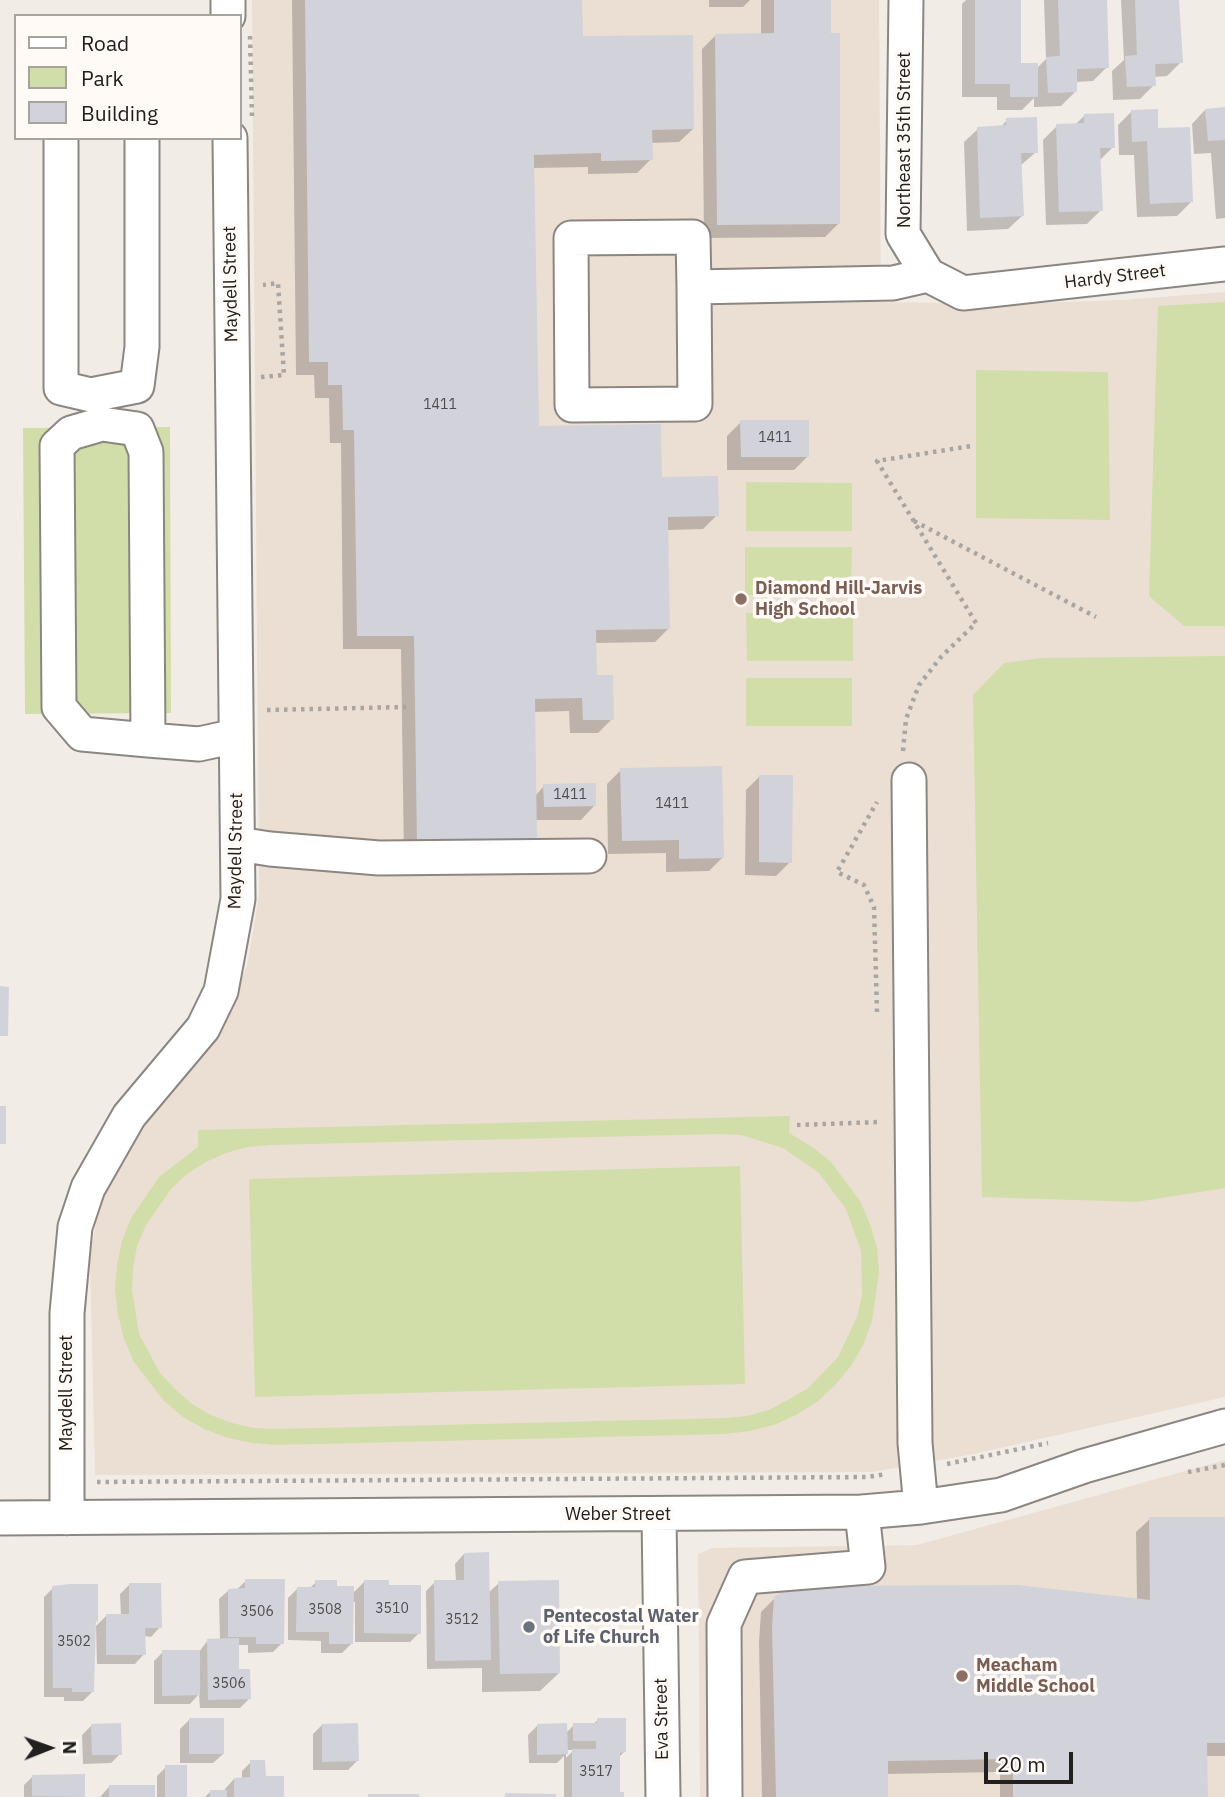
<!DOCTYPE html>
<style>
body{margin:0}
#map{position:relative;width:1225px;height:1797px;overflow:hidden;background:#f2ece7;font-family:"IBM Plex Sans",sans-serif}
canvas{display:block}
.legend{position:absolute;left:14px;top:14px;width:228px;height:126px;box-sizing:border-box;background:#fffaf5;border:2px solid #a7a39f;margin:0;padding:9px 12px;list-style:none;font-size:21px;color:#22201e}
.legend li{display:flex;align-items:center;gap:14px;height:35px}
.legend b{width:35px;border:2px solid #a7a39f}
.north{position:absolute;left:14px;top:1713px;width:70px;height:70px;-webkit-text-stroke:5px #fffaf5;paint-order:stroke;rotate:89deg;font-size:19px;font-weight:700;line-height:28px;text-align:center;color:#22201e}
.north::after{content:'';display:block;margin:auto;width:24px;height:32px;background:#22201e;clip-path:polygon(50% 0,100% 100%,50% 72%,0 100%)}
.scale{position:absolute;left:984px;top:1752px;width:89px;height:32px;box-sizing:border-box;border:4px solid #22201e;border-top:0;padding-left:9px;font-size:21px;line-height:24px;white-space:nowrap;color:#22201e;-webkit-text-stroke:5px #fffaf5;paint-order:stroke}
</style>
<div id="map">
<canvas width="1225" height="1797"></canvas>
<ul class="legend">
<li><b style="height:9px;background:#fff"></b>Road</li>
<li><b style="height:19px;background:#d2dea9"></b>Park</li>
<li><b style="height:19px;background:#d2d2da"></b>Building</li>
</ul>
<div class="north">N</div>
<div class="scale">20 m</div>
</div>
<script>
const ctx = document.querySelector('canvas').getContext('2d');
ctx.lineJoin = 'round';
function fillPath(path, color) { ctx.fillStyle = color; ctx.fill(path, 'evenodd'); }
const toPath = rows => new Path2D(rows.map(r => 'M' + r).join(''));
function trace(path, color, width, dash) { ctx.strokeStyle = color; ctx.lineWidth = width; ctx.lineCap = dash ? 'butt' : 'round'; ctx.setLineDash(dash || []); ctx.stroke(path); }
function write(font, color, halo, rows, align = 'center') {
  ctx.font = font + ' "IBM Plex Sans",sans-serif'; ctx.lineWidth = 7; ctx.setLineDash([]); ctx.textBaseline = 'middle'; ctx.strokeStyle = halo; ctx.fillStyle = color; for (const [text, x, y, turn = 0] of rows) {
    ctx.save(); ctx.translate(x, y); ctx.rotate((+turn || 0) * Math.PI / 180); ctx.textAlign = isNaN(turn) ? turn : align; if (halo) ctx.strokeText(text, 0, 0); ctx.fillText(text, 0, 0); ctx.restore();
  }
}
fillPath(toPath([
 [252,0,879,0,881,302,1006,304,1122,300,1225,292,1225,1397,974,1454,872,1472,95,1475,90,1258,99,1204,116,1161,226,1013,247,966,259,895],
 [1225,1460,1225,1797,700,1797,698,1554,712,1548,917,1545]
]), '#ebdfd4');
fillPath(toPath([
 [1225,302,1225,626,1184,626,1149,596,1158,306],
 [976,370,1108,372,1110,520,976,518],
 [170,427,171,713,25,714,23,428],
 [746,482,852,483,852,531,746,531],
 [745,547,852,547,851,595,745,595],
 [746,613,853,613,853,661,747,661],
 [1225,656,1225,1188,1136,1202,982,1197,973,695,1004,663,1041,658],
 [746,678,852,678,852,726,746,726],
 [790,1116,789,1133,811,1146,831,1162,860,1201,870,1224,877,1248,879,1272,872,1321,863,1345,851,1366,835,1385,817,1402,796,1415,774,1425,750,1431,725,1434,276,1445,252,1443,228,1438,204,1429,183,1417,164,1401,134,1362,124,1339,118,1315,115,1290,117,1265,122,1241,131,1218,159,1177,198,1147,198,1130],
 [718,1134,741,1135,783,1148,819,1173,846,1209,861,1251,862,1295,857,1317,838,1357,807,1389,769,1410,747,1416,725,1418,276,1429,254,1428,232,1423,211,1415,192,1404,175,1389,160,1373,139,1334,132,1290,133,1268,137,1246,146,1225,171,1189,187,1174,206,1162,226,1153,248,1147,270,1145],
 [740,1166,745,1384,255,1397,249,1179]
]), '#d2dea9');
fillPath(toPath([
 [292,0,581,0,581,38,693,129,679,142,651,143,651,159,637,173,588,174,588,167,532,168,537,428,660,479,717,515,703,529,667,530,669,628,655,642,595,643,595,677,612,719,598,733,570,733,569,711,533,712,535,796,544,786,594,806,581,820,535,820,404,858,401,649,343,649,341,443,330,443,329,398,315,398,314,375,296,375],
 [709,0,750,0,743,7,709,7],
 [761,0,829,0,839,223,825,237,704,238,702,49,716,35,761,35],
 [966,0,1020,0,1019,64,1036,69,1046,59,1044,0,1105,0,1107,67,1093,81,1075,82,1075,92,1061,106,1034,107,1034,98,1022,110,997,110,997,97,962,97,962,4],
 [1121,0,1177,0,1181,62,1167,76,1154,77,1154,85,1140,99,1113,100,1112,71,1124,60],
 [1225,109,1225,218,1216,219,1211,153,1194,154,1192,124,1205,110],
 [1132,111,1157,130,1191,202,1177,216,1137,217,1134,155,1119,155,1118,125],
 [1084,116,1113,147,1099,161,1101,210,1087,224,1046,225,1043,140,1057,126,1075,125],
 [1007,120,1036,152,1020,166,1022,216,1008,229,967,231,964,142,978,129,1000,128],
 [741,422,808,456,794,470,727,470,727,436],
 [621,770,723,857,709,871,666,872,666,853,608,854,607,784],
 [760,776,790,862,776,876,745,875,746,790],
 [1225,1518,1225,1756,1206,1756,1206,1797,1000,1797,1000,1772,886,1774,886,1797,762,1797,759,1642,761,1612,775,1598,1137,1600,1136,1532,1150,1519],
 [464,1554,488,1593,499,1583,559,1673,540,1691,482,1692,482,1668,427,1669,426,1591,435,1582,456,1582,455,1564],
 [246,1581,282,1643,273,1652,248,1653,248,1645,237,1645,237,1671,249,1699,240,1708,200,1708,199,1694,190,1704,154,1704,154,1661,163,1652,199,1652,208,1640,220,1640,219,1599,229,1590,236,1590],
 [316,1582,352,1594,364,1582,419,1633,410,1642,355,1642,355,1602,352,1602,351,1644,342,1653,321,1653,321,1641,288,1640,288,1598,297,1589,309,1589],
 [129,1585,160,1627,151,1637,144,1636,144,1654,135,1664,97,1664,96,1626,106,1616,121,1616,120,1594],
 [53,1588,96,1621,94,1624,92,1692,83,1701,64,1701,64,1697,44,1697,44,1597],
 [189,1720,223,1754,213,1763,180,1763,180,1729],
 [598,1720,624,1752,618,1758,618,1794,622,1797,564,1797,564,1756,557,1763,529,1763,528,1735,537,1726,566,1733,574,1725,592,1725],
 [566,1750,574,1750,566,1758],
 [322,1725,357,1761,348,1770,313,1770,313,1734],
 [91,1726,120,1754,111,1763,83,1764,82,1735],
 [251,1762,282,1797,157,1797,157,1776,166,1767,185,1797,205,1797,210,1792,225,1792,225,1789,234,1779,242,1779,242,1771],
 [33,1776,83,1776,83,1797,24,1797,24,1785],
 [109,1787,153,1797,100,1797]
]), '#0003');
fillPath(toPath([
 [305,0,582,0,583,36,693,35,694,129,652,130,653,160,601,161,601,153,534,155,539,426,661,424,662,477,718,476,719,516,668,517,670,629,596,630,597,675,613,675,614,720,583,720,582,698,535,699,537,843,417,845,414,636,357,636,354,430,343,430,342,385,328,385,328,362,309,362],
 [774,0,831,0,831,33,840,33,840,224,717,225,715,34,774,33],
 [975,0,1021,0,1021,63,1038,63,1038,97,1010,97,1010,84,975,84],
 [1058,0,1107,0,1109,68,1077,69,1077,92,1048,93,1046,57,1060,56],
 [1135,0,1179,0,1183,63,1155,64,1156,86,1127,87,1125,56,1137,55],
 [1225,107,1225,140,1208,141,1205,109],
 [1158,109,1158,128,1190,127,1193,202,1150,204,1147,141,1132,142,1131,110],
 [1114,113,1115,148,1100,148,1103,211,1059,212,1056,124,1084,123,1084,114],
 [1037,117,1038,153,1021,153,1024,216,980,218,977,127,1006,125,1006,118],
 [740,420,809,420,809,457,741,457],
 [720,766,722,766,724,858,679,859,679,840,622,841,620,768],
 [759,775,793,775,792,863,759,862],
 [596,783,596,806,544,807,543,784],
 [0,986,9,987,8,1036,0,1036],
 [0,1106,6,1106,6,1144,0,1144],
 [1149,1517,1225,1517,1225,1743,1207,1743,1208,1797,1013,1797,1013,1759,888,1761,888,1797,776,1797,772,1627,774,1597,791,1586,1018,1585,1150,1600],
 [489,1552,491,1660,435,1661,434,1580,464,1580,464,1553],
 [245,1579,285,1579,284,1644,256,1644,256,1637,228,1637,228,1589,245,1588],
 [315,1580,337,1580,337,1586,354,1586,353,1644,329,1644,329,1632,296,1632,297,1587,315,1587],
 [364,1580,389,1580,389,1585,421,1585,421,1634,364,1633],
 [559,1580,560,1673,500,1674,498,1581],
 [129,1583,161,1583,162,1628,145,1628,146,1655,106,1655,106,1614,129,1614],
 [70,1584,98,1584,98,1622,96,1621,94,1692,72,1692,72,1688,53,1688,52,1586],
 [239,1638,239,1669,250,1669,251,1699,208,1700,207,1639],
 [162,1650,200,1650,200,1695,162,1696],
 [189,1718,224,1718,224,1754,189,1754],
 [597,1718,626,1718,626,1752,620,1753,620,1792,624,1792,624,1797,572,1797,572,1749,596,1749,596,1741,573,1741,573,1723,597,1723],
 [121,1723,122,1755,92,1755,91,1724],
 [358,1723,359,1761,322,1762,322,1724],
 [567,1723,568,1754,537,1755,537,1724],
 [250,1760,265,1760,266,1776,284,1776,284,1797,234,1797,234,1778,250,1777],
 [165,1765,187,1765,187,1797,165,1797],
 [85,1774,85,1797,32,1796,32,1775],
 [109,1785,155,1785,155,1797,109,1797],
 [210,1790,227,1790,227,1797,210,1797],
 [505,1793,556,1794,556,1797,505,1797],
 [368,1794,419,1794,419,1797,368,1797]
]), '#d2d2da');
const minor = toPath([
 [228,0,228,16],
 [906,0,903,234,928,275,963,293,1225,264],
 [61,138,61,388,91,395,137,386,142,347,142,138],
 [694,287,693,237,571,238,572,405,695,404,694,287,893,283,928,275],
 [148,740,146,452,137,429,102,424,71,433,57,446,59,707,82,734,148,740,199,744,236,736],
 [909,780,915,1443,921,1507],
 [238,844,270,849,379,858,589,856],
 [659,1515,663,1797],
 [0,1518,862,1512,921,1507,1001,1495,1084,1466,1225,1426],
 [67,1518,67,1313,75,1227,88,1188,129,1116,203,1028,221,991,238,899,230,138],
 [725,1797,724,1624,745,1577,868,1567,862,1512]
]);
trace(minor, '#8c8681', 37);
trace(toPath([
 [250,36,252,118],
 [261,377,284,375,278,283,263,285],
 [914,521,1096,617],
 [267,710,406,707],
 [903,751,906,719,919,685,941,657,976,623,877,461,971,446],
 [877,1012,874,907,864,885,837,872,877,802],
 [797,1125,880,1122],
 [947,1464,1048,1443],
 [1188,1472,1225,1465],
 [97,1482,868,1477,886,1474]
]), '#a9a5a1', 4.5, [3.5, 5]);
trace(minor, '#fff', 33);
for (const [x, y, r, color] of [
 [741,599,7,"#8d6e63"],
 [529,1627,7,"#6b7280"],
 [962,1676,7,"#8d6e63"]
]) { const dot = new Path2D(); dot.arc(x, y, r, 0, 2 * Math.PI); ctx.fillStyle = color; ctx.fill(dot); trace(dot, '#fffaf5', 2.5); }
write('14px', '#4e4c4d', null, [
 ["1411",440,405],
 ["1411",775,438],
 ["1411",570,795],
 ["1411",672,804],
 ["3510",392,1609],
 ["3508",325,1610],
 ["3506",257,1612],
 ["3512",462,1620],
 ["3502",74,1642],
 ["3506",229,1684],
 ["3517",596,1772]
]);
write('18px', '#22201e', '#fffaf5', [
 ["Northeast 35th Street",905,140,-90],
 ["Hardy Street",1115,277,-7],
 ["Maydell Street",231,284,-91],
 ["Maydell Street",236,851,-89],
 ["Maydell Street",67,1393,-90],
 ["Weber Street",618,1515],
 ["Eva Street",662,1719,-91]
]);
write('bold 18px', '#785e54', '#fffaf5', [
 ["Diamond Hill-Jarvis",755,589],
 ["High School",755,610],
 ["Meacham",976,1666],
 ["Middle School",976,1687]
], 'left');
write('bold 18px', '#5b616d', '#fffaf5', [
 ["Pentecostal Water",543,1617],
 ["of Life Church",543,1638]
], 'left');
</script>
